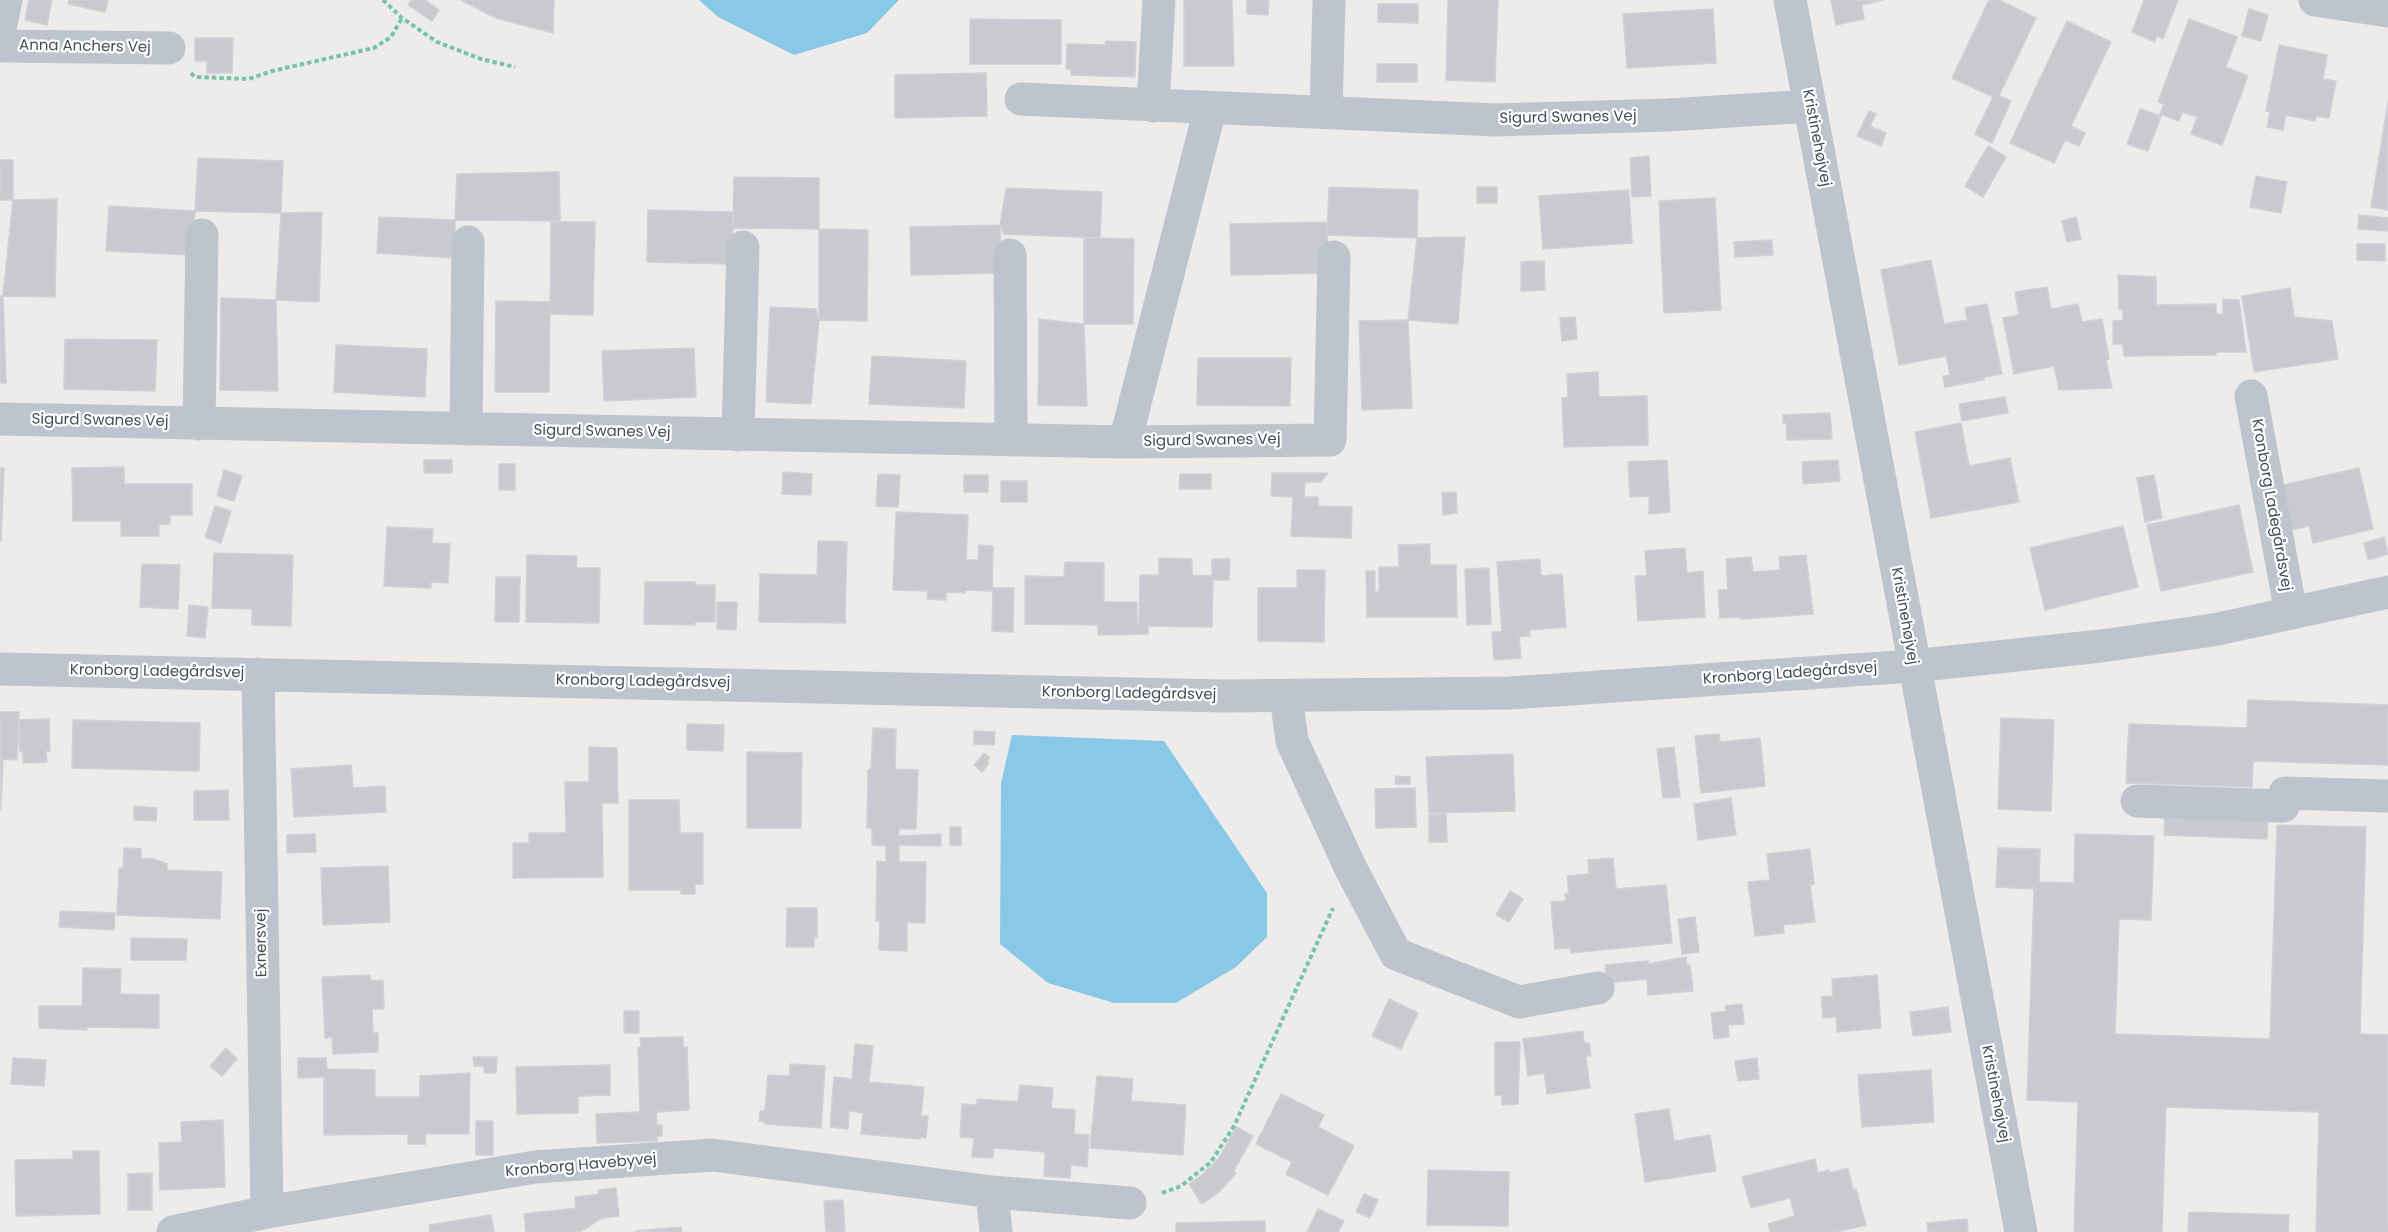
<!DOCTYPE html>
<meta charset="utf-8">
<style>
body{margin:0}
canvas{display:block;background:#eeebeb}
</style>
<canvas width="2388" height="1232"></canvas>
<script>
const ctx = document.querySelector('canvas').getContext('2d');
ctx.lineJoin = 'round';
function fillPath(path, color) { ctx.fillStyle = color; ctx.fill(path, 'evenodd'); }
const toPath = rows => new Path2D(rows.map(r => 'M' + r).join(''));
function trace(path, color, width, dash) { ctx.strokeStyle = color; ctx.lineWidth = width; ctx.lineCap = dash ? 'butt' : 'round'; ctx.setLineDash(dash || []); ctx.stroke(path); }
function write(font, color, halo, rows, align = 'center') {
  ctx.font = font + ' Poppins,sans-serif'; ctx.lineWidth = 4.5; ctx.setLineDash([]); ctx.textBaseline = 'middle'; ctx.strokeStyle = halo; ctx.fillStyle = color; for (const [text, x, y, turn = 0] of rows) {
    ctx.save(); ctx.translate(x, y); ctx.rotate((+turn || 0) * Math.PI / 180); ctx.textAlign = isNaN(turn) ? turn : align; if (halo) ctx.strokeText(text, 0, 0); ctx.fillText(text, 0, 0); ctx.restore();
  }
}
fillPath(toPath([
 [699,0,899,0,867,33,794,55,718,17],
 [1012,735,1164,741,1267,893,1267,937,1236,967,1176,1003,1114,1003,1048,983,1000,944,1001,783]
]), '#89c8e6');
const building = toPath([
 [29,0,52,0,47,25,25,20,29,0],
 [69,0,108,0,105,12,68,4,69,0],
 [412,0,425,0,439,10,432,21,408,5,412,0],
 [461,0,554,0,553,33,496,18,461,0],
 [1184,0,1232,0,1234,66,1184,66,1184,0],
 [1247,0,1269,0,1268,15,1247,14,1247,0],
 [1448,0,1498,0,1495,82,1446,80,1448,0],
 [1831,0,1883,0,1862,5,1864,19,1836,25,1831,0],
 [1989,0,1999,0,2036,18,1999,96,2011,101,1992,143,1975,134,1993,97,1952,78,1989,0],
 [2144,0,2178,0,2163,39,2157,36,2155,42,2132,32,2144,0],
 [1378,4,1418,4,1418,23,1378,22,1378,4],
 [1713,9,1716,63,1627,68,1623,14,1713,9],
 [2249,9,2268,15,2261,41,2242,36,2249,9],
 [970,19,1061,20,1061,64,970,64,970,19],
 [2189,19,2237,37,2226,67,2248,76,2222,145,2191,134,2197,117,2182,112,2179,121,2160,114,2164,104,2158,102,2189,19],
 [2067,21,2111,42,2071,126,2085,133,2079,146,2065,140,2054,163,2010,143,2067,21],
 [195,38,233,38,232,73,207,73,207,61,195,61,195,38],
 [1106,41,1136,42,1135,77,1071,75,1071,69,1066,69,1067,44,1105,45,1106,41],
 [2279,45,2327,55,2323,79,2336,81,2329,118,2316,116,2315,121,2286,115,2283,130,2267,127,2270,112,2266,111,2279,45],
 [1377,64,1417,64,1417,82,1377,82,1377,64],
 [986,73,987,116,895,118,895,75,986,73],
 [2388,102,2388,210,2371,207,2388,102],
 [2140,109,2161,116,2148,151,2127,144,2140,109],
 [1869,111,1876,114,1870,126,1886,133,1881,146,1857,136,1869,111],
 [1988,146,2006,157,1983,197,1965,186,1988,146],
 [1649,156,1651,196,1632,197,1630,158,1649,156],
 [198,158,283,161,281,213,195,211,198,158],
 [0,160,13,160,13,200,0,200,0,160],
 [559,172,560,221,455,220,457,174,559,172],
 [2256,176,2287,182,2281,213,2250,207,2256,176],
 [734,177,819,178,819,229,733,228,734,177],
 [1329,187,1418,190,1417,238,1327,235,1329,187],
 [1477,187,1497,187,1497,203,1477,203,1477,187],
 [1006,188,1102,192,1100,238,1004,234,1000,225,1006,188],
 [1629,190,1632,243,1543,249,1539,196,1629,190],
 [1715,198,1721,310,1664,313,1659,201,1715,198],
 [57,199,55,297,3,296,13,200,57,199],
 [109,206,195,211,193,255,106,251,109,206],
 [648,210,733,212,732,264,647,262,648,210],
 [322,212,319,302,276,300,281,213,322,212],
 [2359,215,2388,218,2388,231,2358,229,2359,215],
 [379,217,455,220,455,258,377,253,379,217],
 [2076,217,2081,239,2067,242,2062,221,2076,217],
 [551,222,595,222,593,315,550,314,551,222],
 [1327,222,1328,273,1231,275,1230,224,1327,222],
 [1000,225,1001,273,911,275,910,227,1000,225],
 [819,229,868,230,867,321,819,320,819,229],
 [1465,237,1458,324,1408,320,1417,238,1465,237],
 [1100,238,1134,239,1133,324,1084,324,1084,239,1100,238],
 [1772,240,1773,255,1735,257,1734,242,1772,240],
 [2357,244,2385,244,2385,261,2357,260,2357,244],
 [1931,260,1944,324,1967,320,1965,308,1987,304,2002,374,1984,377,1984,380,1945,387,1943,376,1950,375,1946,356,1899,365,1881,270,1931,260],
 [1544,261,1545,290,1521,291,1521,262,1544,261],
 [2118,275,2156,277,2156,305,2216,304,2216,314,2223,315,2223,299,2239,300,2246,352,2216,352,2216,355,2124,356,2123,344,2113,344,2113,321,2123,320,2123,310,2119,310,2118,275],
 [2047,287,2051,309,2078,304,2082,322,2102,319,2109,359,2106,360,2112,388,2059,390,2054,366,2014,374,2003,318,2019,315,2015,292,2047,287],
 [2290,288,2294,317,2332,321,2338,359,2254,372,2242,296,2290,288],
 [0,296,3,296,6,383,0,383,0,296],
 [221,298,276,300,278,391,220,390,221,298],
 [496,301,550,302,549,392,495,392,496,301],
 [770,307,816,309,819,320,811,404,766,402,770,307],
 [1575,317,1577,339,1562,341,1560,318,1575,317],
 [1039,319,1084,324,1087,406,1038,405,1039,319],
 [1408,320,1412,408,1362,410,1359,321,1408,320],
 [65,339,157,340,155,391,64,389,65,339],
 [336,345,427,349,425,397,334,392,336,345],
 [694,348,696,397,604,401,602,351,694,348],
 [872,356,966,361,964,408,869,404,872,356],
 [1198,358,1291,358,1290,406,1197,405,1198,358],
 [1598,372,1599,397,1647,396,1648,445,1564,447,1562,398,1568,398,1567,374,1598,372],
 [2005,397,2008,413,1962,421,1959,404,2005,397],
 [1830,413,1832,439,1787,440,1786,423,1783,423,1783,415,1830,413],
 [1961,423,1969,466,2010,458,2019,502,1931,518,1915,432,1961,423],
 [424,460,452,460,452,473,424,473,424,460],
 [1667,460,1670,512,1649,514,1649,496,1630,497,1628,462,1667,460],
 [1838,460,1840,481,1803,484,1802,462,1838,460],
 [499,464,515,464,515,490,499,490,499,464],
 [124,467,124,484,192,484,192,515,170,515,170,524,159,525,159,536,121,536,121,521,73,521,72,468,124,467],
 [0,468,4,468,1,541,0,541,0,468],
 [2359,468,2373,529,2313,543,2309,526,2291,530,2283,485,2359,468],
 [224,470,242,476,234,501,217,496,224,470],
 [783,472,812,474,811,495,782,494,783,472],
 [1272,473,1328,473,1321,482,1305,482,1304,497,1318,497,1318,506,1352,507,1351,538,1291,536,1293,497,1271,496,1272,473],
 [878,474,900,475,898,507,876,506,878,474],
 [1180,474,1211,474,1211,489,1179,489,1180,474],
 [964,475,988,475,988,492,964,492,964,475],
 [2154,475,2162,518,2145,522,2137,478,2154,475],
 [1001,481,1027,481,1027,502,1001,502,1001,481],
 [1456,492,1457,513,1443,515,1442,493,1456,492],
 [2239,505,2253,572,2161,591,2147,525,2239,505],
 [215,506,231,511,221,543,205,537,215,506],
 [896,512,968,515,966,560,978,560,979,545,993,546,992,591,965,590,965,593,946,592,946,600,927,599,928,591,893,590,896,512],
 [2123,526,2138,587,2045,610,2030,548,2123,526],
 [387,527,433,529,432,543,450,544,448,583,431,582,431,588,384,586,387,527],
 [2384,537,2388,554,2368,560,2364,543,2384,537],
 [818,541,847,542,845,623,759,622,760,574,817,575,818,541],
 [1430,544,1430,565,1456,565,1457,617,1367,617,1366,571,1375,571,1375,592,1379,592,1379,567,1399,567,1398,545,1430,544],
 [1685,548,1687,573,1703,571,1705,617,1638,621,1635,576,1647,576,1645,551,1685,548],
 [214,553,293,555,291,626,252,625,252,609,212,608,214,553],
 [527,555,577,556,576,568,600,568,599,623,526,622,527,555],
 [1806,555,1813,614,1741,619,1741,617,1720,618,1718,590,1728,590,1726,559,1751,557,1753,572,1780,570,1779,557,1806,555],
 [1159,558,1192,559,1192,575,1212,576,1212,559,1230,559,1229,580,1213,580,1212,627,1148,626,1148,634,1098,635,1098,625,1025,624,1025,576,1064,577,1065,562,1104,563,1104,602,1137,602,1137,623,1139,623,1140,575,1159,575,1159,558],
 [1540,559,1541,576,1562,574,1566,627,1529,630,1530,636,1519,637,1521,658,1494,660,1492,632,1502,632,1497,562,1540,559],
 [142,564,180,565,178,609,140,607,142,564],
 [1489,568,1491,624,1467,625,1465,569,1489,568],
 [1297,570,1325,570,1324,642,1258,641,1258,588,1297,588,1297,570],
 [496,577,520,577,519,622,495,622,496,577],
 [645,582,695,582,695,585,715,585,715,622,695,622,695,625,644,624,645,582],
 [993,588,1014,588,1013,632,992,631,993,588],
 [717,602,737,602,736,630,717,629,717,602],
 [189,605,208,607,205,638,187,636,189,605],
 [2248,700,2388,705,2388,765,2253,761,2252,787,2126,783,2129,724,2247,728,2248,700],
 [0,712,19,712,17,760,3,759,1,809,0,712],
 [2001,718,2054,720,2051,811,1998,809,2001,718],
 [49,719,50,751,46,751,47,762,23,763,23,752,20,752,19,720,49,719],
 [73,720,200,723,199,771,72,768,73,720],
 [687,724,724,725,723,751,687,750,687,724],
 [873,728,896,729,895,769,918,770,916,829,899,829,899,836,941,834,941,846,899,845,899,862,926,862,925,923,907,922,907,951,879,950,880,921,876,921,877,861,886,862,886,846,872,845,872,828,867,828,868,770,871,769,873,728],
 [974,731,995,732,994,745,974,744,974,731],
 [1719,734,1720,742,1760,738,1765,786,1701,793,1695,736,1719,734],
 [589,747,617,748,618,803,602,803,603,877,513,878,513,843,529,843,529,833,566,833,565,782,589,782,589,747],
 [1674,747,1680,797,1663,798,1657,749,1674,747],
 [747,752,802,753,801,828,747,828,747,752],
 [984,753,990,758,987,761,989,763,982,772,974,765,984,753],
 [1513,754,1515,811,1429,813,1426,757,1513,754],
 [351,765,353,788,385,786,386,812,294,817,291,769,351,765],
 [1396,776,1410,777,1410,784,1395,784,1396,776],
 [1415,788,1416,827,1376,828,1375,789,1415,788],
 [228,790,229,820,194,820,194,791,228,790],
 [1731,798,1736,835,1698,840,1694,804,1731,798],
 [629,800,679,800,680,833,703,833,703,884,695,884,695,894,681,894,680,884,680,890,629,890,629,800],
 [134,806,157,808,156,821,134,820,134,806],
 [2165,813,2268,817,2267,839,2164,835,2165,813],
 [1446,814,1447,842,1429,842,1429,815,1446,814],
 [2277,825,2366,827,2360,1034,2388,1035,2388,1232,2316,1232,2319,1112,2166,1107,2162,1232,2074,1232,2078,1102,2027,1100,2034,889,1996,887,1998,848,2040,849,2039,882,2074,883,2075,834,2154,836,2151,920,2119,919,2115,1034,2270,1039,2277,825],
 [950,827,961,827,961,846,950,845,950,827],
 [315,834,316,852,287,853,287,835,315,834],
 [124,848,141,849,141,858,154,859,167,864,167,870,222,872,220,919,117,915,119,868,123,868,124,848],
 [1810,849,1814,884,1810,885,1815,922,1783,925,1784,933,1755,936,1748,882,1770,880,1767,854,1810,849],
 [1613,858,1616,889,1666,885,1672,943,1571,953,1570,948,1555,949,1551,902,1566,901,1565,894,1569,894,1567,876,1589,874,1588,860,1613,858],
 [388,866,390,922,323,925,321,868,388,866],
 [1510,891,1523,899,1509,922,1496,915,1510,891],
 [787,908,817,908,817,938,814,937,814,947,786,947,787,908],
 [60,911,115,913,114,930,59,927,60,911],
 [1695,917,1699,952,1682,954,1678,919,1695,917],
 [131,938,187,939,186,960,131,960,131,938],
 [1686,957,1687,965,1690,965,1693,991,1648,995,1647,979,1607,983,1605,965,1648,961,1648,964,1686,957],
 [83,968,121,969,120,994,159,995,159,1028,87,1027,87,1030,39,1028,39,1006,82,1006,83,968],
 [370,975,371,981,383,980,384,1009,372,1009,373,1033,378,1033,378,1052,333,1054,332,1037,325,1038,322,977,370,975],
 [1877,975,1881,1028,1837,1032,1836,1017,1823,1018,1821,997,1833,996,1832,979,1877,975],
 [1389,999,1418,1013,1401,1049,1372,1036,1389,999],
 [1742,1004,1744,1024,1728,1025,1729,1037,1714,1039,1711,1013,1726,1011,1725,1006,1742,1004],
 [1948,1007,1951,1032,1913,1036,1910,1012,1948,1007],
 [624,1011,639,1011,639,1033,624,1033,624,1011],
 [1583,1031,1584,1043,1589,1043,1591,1056,1586,1056,1590,1088,1547,1094,1544,1073,1528,1076,1523,1039,1583,1031],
 [683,1037,683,1047,687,1047,689,1110,656,1112,657,1125,662,1125,662,1136,657,1136,657,1141,597,1143,596,1114,640,1112,638,1048,641,1047,640,1038,683,1037],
 [1495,1042,1520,1042,1518,1104,1502,1105,1502,1095,1495,1095,1495,1042],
 [855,1044,873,1046,869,1082,924,1087,921,1116,928,1116,926,1138,920,1137,920,1139,861,1134,863,1113,849,1111,848,1129,830,1127,834,1077,852,1079,855,1044],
 [226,1048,237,1059,222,1076,210,1066,226,1048],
 [473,1057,497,1057,496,1073,484,1073,484,1066,474,1066,473,1057],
 [13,1058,46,1060,44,1086,11,1084,13,1058],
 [298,1058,326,1058,327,1069,375,1070,375,1097,420,1097,420,1076,470,1073,469,1134,425,1134,426,1144,408,1144,408,1134,324,1135,324,1077,298,1078,298,1058],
 [1757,1058,1759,1079,1738,1081,1735,1061,1757,1058],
 [790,1064,825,1066,821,1128,765,1124,765,1122,759,1121,760,1111,765,1111,768,1075,789,1076,790,1064],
 [610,1065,610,1095,578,1096,578,1113,517,1114,516,1067,610,1065],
 [1931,1070,1934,1122,1862,1127,1858,1075,1931,1070],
 [1097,1076,1133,1079,1131,1101,1186,1105,1183,1155,1090,1148,1097,1076],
 [1020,1085,1053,1088,1051,1108,1075,1110,1074,1134,1089,1135,1087,1167,1071,1165,1070,1178,1044,1176,1045,1152,994,1148,993,1158,972,1157,974,1138,960,1137,962,1104,977,1105,977,1099,1018,1102,1020,1085],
 [1281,1094,1324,1115,1318,1127,1354,1146,1328,1195,1286,1174,1292,1162,1256,1144,1281,1094],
 [1669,1109,1674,1141,1710,1135,1716,1171,1645,1182,1635,1114,1669,1109],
 [223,1120,225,1187,160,1190,159,1143,182,1142,181,1122,223,1120],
 [476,1121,493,1121,493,1155,476,1155,476,1121],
 [1236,1127,1253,1136,1234,1171,1236,1173,1219,1192,1202,1204,1189,1184,1203,1174,1219,1158,1236,1127],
 [73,1151,99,1151,100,1214,16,1216,15,1160,73,1159,73,1151],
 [1815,1159,1818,1173,1829,1170,1829,1173,1848,1168,1853,1190,1856,1189,1866,1225,1836,1232,1770,1232,1768,1224,1795,1216,1790,1198,1751,1208,1742,1177,1815,1159],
 [1428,1170,1509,1172,1508,1226,1427,1225,1428,1170],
 [152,1173,152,1210,128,1210,128,1174,152,1173],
 [616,1188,619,1216,602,1218,580,1232,526,1232,524,1214,576,1208,575,1197,599,1194,598,1190,616,1188],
 [1364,1194,1378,1200,1370,1218,1356,1212,1364,1194],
 [843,1200,845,1232,826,1232,824,1201,843,1200],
 [1318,1209,1344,1221,1338,1232,1307,1232,1318,1209],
 [2189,1212,2289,1215,2288,1232,2188,1232,2189,1212],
 [491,1215,494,1232,430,1232,429,1225,491,1215],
 [1967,1219,1968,1232,1928,1232,1927,1223,1967,1219],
 [1265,1221,1265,1232,1176,1232,1176,1223,1265,1221],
 [681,1227,682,1232,636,1232,636,1231,681,1227]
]);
fillPath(building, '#c8cad0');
trace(building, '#cfd1d7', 1.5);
trace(toPath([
 [383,0,402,18,437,42,481,59,515,67],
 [191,73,195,77,249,79,272,71,374,48,391,37,402,18],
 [1162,1193,1181,1186,1211,1162,1234,1126,1333,908]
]), '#75c6a7', 4, [4.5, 3]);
trace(toPath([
 [1790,0,2021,1232],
 [2315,0,2388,11],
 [0,29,6,0],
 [0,46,169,48],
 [1021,99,1495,120,1668,115,1810,106],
 [1153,106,1159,0],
 [1326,112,1329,0],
 [1010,255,1011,440],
 [2251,396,2291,613],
 [0,419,1125,442,1210,109],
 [199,424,202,235],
 [466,429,468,242],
 [738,435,743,247],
 [1125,442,1330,440,1334,257],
 [0,669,1223,696,1510,693,1913,666,2101,646,2213,630,2388,592],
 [258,674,267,1212],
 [1286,696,1292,741,1351,869,1396,954,1519,1002,1598,988],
 [2137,801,2283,806,2285,793,2388,796],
 [992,1192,1130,1203],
 [173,1232,267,1212,535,1167,713,1155,992,1192,996,1232]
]), '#bdc4cd', 33);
write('15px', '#454c57', '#fff', [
 ["Anna Anchers Vej",85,47,1],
 ["Sigurd Swanes Vej",1568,118,-1],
 ["Kristinehøjvej",1816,138,79],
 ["Sigurd Swanes Vej",100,421,1],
 ["Sigurd Swanes Vej",602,432,1],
 ["Sigurd Swanes Vej",1212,441,-1],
 ["Kronborg Ladegårdsvej",2271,505,80],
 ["Kristinehøjvej",1904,616,80],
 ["Kronborg Ladegårdsvej",157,672,1],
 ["Kronborg Ladegårdsvej",1790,674,-4],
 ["Kronborg Ladegårdsvej",643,682,1],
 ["Kronborg Ladegårdsvej",1129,694,1],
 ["Exnersvej",262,943,-91],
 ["Kristinehøjvej",1995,1094,79],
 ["Kronborg Havebyvej",581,1166,-5]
]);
</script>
